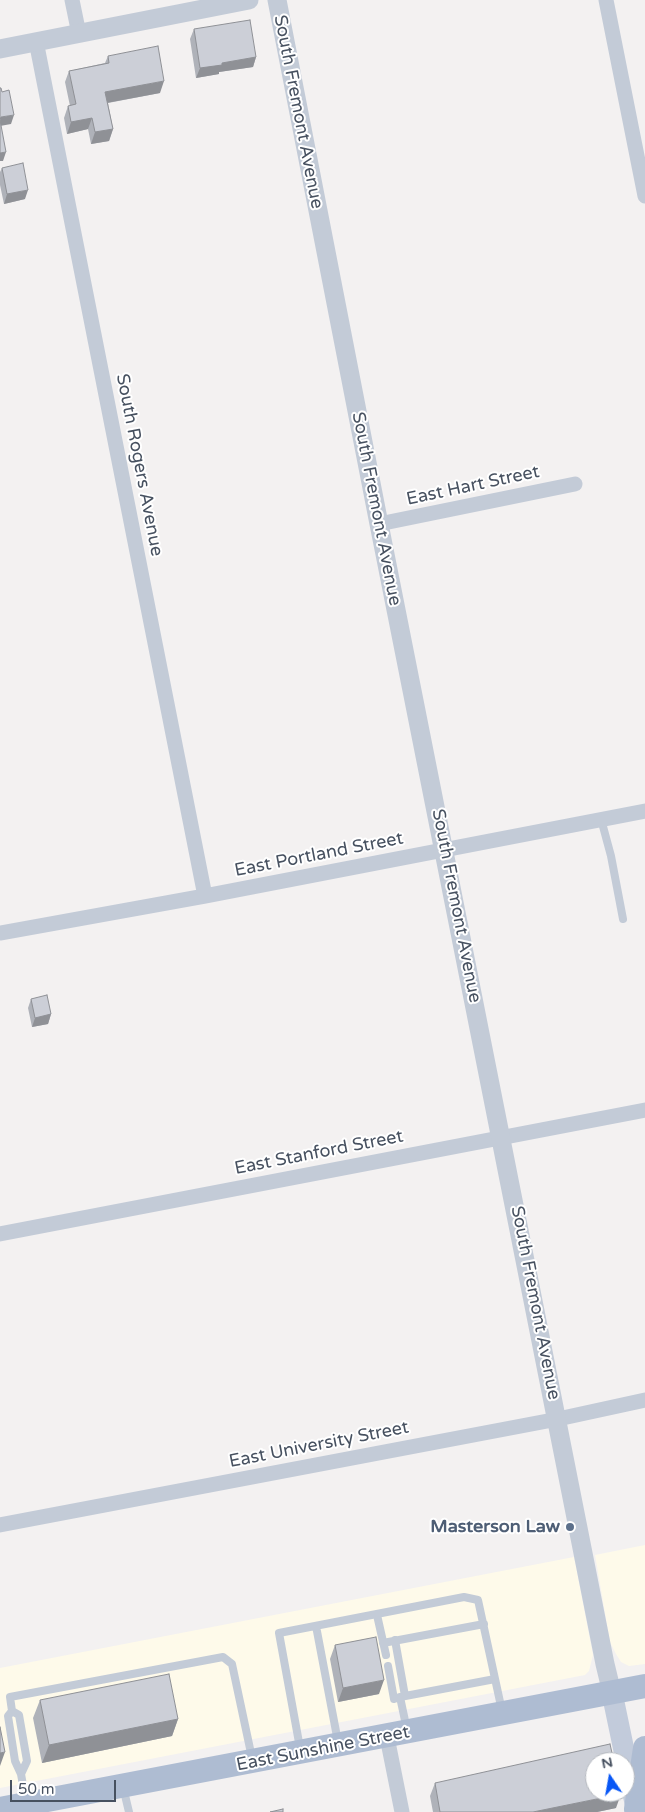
<!DOCTYPE html>
<style>
body{margin:0}
#map{position:relative;width:645px;height:1812px;overflow:hidden;background:#f3f1f1;font-family:"Varela Round",sans-serif}
canvas{display:block}
.north{position:absolute;left:585px;top:1752px;width:50px;height:50px;box-sizing:border-box;background:#fff;border:1px solid #b5b9bf;border-radius:50%;rotate:348deg;font-size:14px;font-weight:700;line-height:20px;text-align:center;color:#475160}
.north::after{content:'';display:block;margin:auto;width:18px;height:22px;background:#0857f6;clip-path:polygon(50% 0,100% 100%,50% 72%,0 100%)}
.scale{position:absolute;left:10px;top:1780px;width:106px;height:22px;box-sizing:border-box;border:2px solid #475160;border-top:0;padding-left:6px;font-size:15px;line-height:18px;white-space:nowrap;color:#475160;-webkit-text-stroke:4px #fff;paint-order:stroke}
</style>
<div id="map">
<canvas width="645" height="1812"></canvas>
<div class="north">N</div>
<div class="scale">50 m</div>
</div>
<script>
const ctx = document.querySelector('canvas').getContext('2d');
ctx.lineJoin = 'round';
function fillPath(path, color) { ctx.fillStyle = color; ctx.fill(path, 'evenodd'); }
const toPath = rows => new Path2D(rows.map(r => 'M' + r).join(''));
function trace(path, color, width, dash) { ctx.strokeStyle = color; ctx.lineWidth = width; ctx.lineCap = dash ? 'butt' : 'round'; ctx.setLineDash(dash || []); ctx.stroke(path); }
function write(font, color, halo, rows, align = 'center') {
  ctx.font = font + ' "Varela Round",sans-serif'; ctx.lineWidth = 4; ctx.setLineDash([]); ctx.textBaseline = 'middle'; ctx.strokeStyle = halo; ctx.fillStyle = color; for (const [text, x, y, turn = 0] of rows) {
    ctx.save(); ctx.translate(x, y); ctx.rotate((+turn || 0) * Math.PI / 180); ctx.textAlign = isNaN(turn) ? turn : align; if (halo) ctx.strokeText(text, 0, 0); ctx.fillText(text, 0, 0); ctx.restore();
  }
}
fillPath(toPath([
 [645,1545,645,1664,629,1666,621,1662,616,1654,610,1642,595,1555],
 [574,1557,593,1655,589,1671,585,1675,0,1788,0,1668]
]), '#fefaea');
trace(toPath([
 [601,819,611,856,623,919],
 [377,1615,386,1655],
 [316,1626,338,1742],
 [395,1640,405,1696],
 [383,1643,484,1624],
 [388,1666,394,1699,400,1697,407,1730],
 [400,1697,495,1679],
 [12,1711,10,1697,223,1657,232,1664,252,1758],
 [300,1748,279,1633,464,1597,478,1600,502,1711],
 [21,1774,27,1761,19,1715,12,1711,8,1716,15,1761,21,1774,26,1802],
 [123,1787,129,1812]
]), '#c3cbd7', 8);
trace(toPath([
 [72,0,79,34],
 [606,0,645,196],
 [36,41,205,896],
 [379,524,575,484],
 [0,933,205,896,645,811],
 [0,1234,645,1110],
 [0,1525,558,1419,645,1400],
 [387,1737,402,1812]
]), '#c3cbd7', 15);
trace(toPath([
 [277,0,379,524,605,1664,612,1693],
 [0,49,249,0]
]), '#c3cbd7', 19);
trace(toPath([
 [612,1693,635,1803]
]), '#c2cbdb', 21);
trace(toPath([
 [0,1809,645,1686],
 [636,1809,645,1748]
]), '#aebcd2', 24);
fillPath(toPath([
 [194,29,256,57,253,67,219,72,219,74,196,78,190,39],
 [108,56,160,93,108,103,113,129,109,141,91,144,88,129,67,134,64,118,68,106,70,106,65,82,69,71,105,63],
 [2,168,25,199,4,204,0,185,0,172],
 [31,999,51,1014,48,1024,32,1027,28,1008],
 [335,1645,379,1694,338,1702,330,1659],
 [40,1700,178,1719,172,1736,42,1763,33,1718],
 [435,1783,616,1808,597,1812,433,1812,430,1796]
]), '#afb2b9');
fillPath(toPath([
 [256,57,253,67,219,72,219,74,196,78,200,68,222,63],
 [164,81,160,93,101,104,105,92],
 [14,115,11,124,0,126,0,121,1,117],
 [92,118,88,129,67,134,71,122],
 [113,129,109,141,91,144,95,132],
 [6,152,3,161,0,161,0,153],
 [28,190,25,199,4,204,7,194],
 [51,1014,48,1024,32,1027,35,1018],
 [384,1680,379,1694,338,1702,343,1688],
 [178,1719,172,1736,42,1763,49,1745],
 [5,1752,0,1766,0,1753],
 [621,1794,616,1808,597,1812,533,1812]
]), '#8f9196');
const building = toPath([
 [250,20,256,57,222,63,222,65,200,68,194,29,250,20],
 [158,46,164,81,105,92,113,129,95,132,92,118,71,122,68,106,76,104,69,71,109,63,108,56,158,46],
 [0,88,1,88,2,92,9,90,14,115,1,117,0,120,6,152,0,153,0,88],
 [23,163,28,190,7,194,2,168,23,163],
 [47,995,51,1014,35,1018,31,999,47,995],
 [376,1637,384,1680,343,1688,335,1645,376,1637],
 [169,1674,178,1719,49,1745,40,1700,169,1674],
 [0,1727,5,1752,0,1753,0,1727],
 [610,1744,614,1762,595,1762,595,1792,621,1792,621,1794,533,1812,440,1812,435,1783,610,1744],
 [283,1809,283,1812,270,1812,283,1809]
]);
fillPath(building, '#cccfd7');
trace(building, '#8f9196', 1);
for (const [x, y, r, color] of [
 [570,1527,5,"#5c6f8a"]
]) { const dot = new Path2D(); dot.arc(x, y, r, 0, 2 * Math.PI); ctx.fillStyle = color; ctx.fill(dot); trace(dot, '#fff', 2); }
write('18px', '#475160', '#fff', [
 ["South Fremont Avenue",298,112,79],
 ["South Rogers Avenue",139,465,79],
 ["East Hart Street",473,486,-12],
 ["South Fremont Avenue",376,509,79],
 ["East Portland Street",319,855,-11],
 ["South Fremont Avenue",456,906,79],
 ["East Stanford Street",319,1153,-11],
 ["South Fremont Avenue",535,1303,79],
 ["East University Street",319,1445,-11],
 ["East Sunshine Street",323,1749,-11]
]);
write('bold 18px', '#4e5e75', '#fff', [
 ["Masterson Law",560,1527]
], 'right');
</script>
